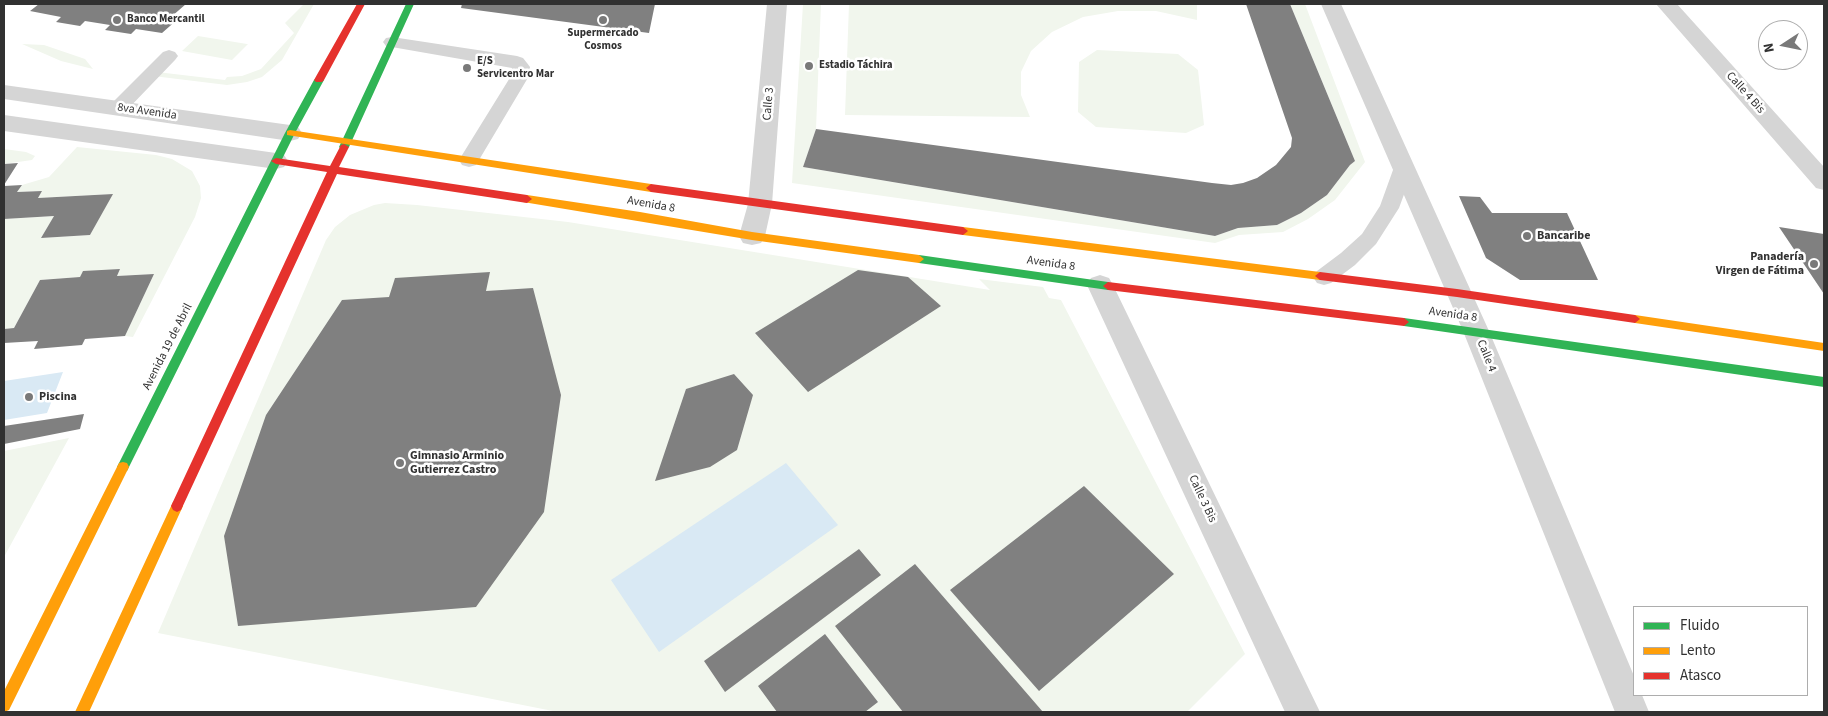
<!DOCTYPE html>
<meta charset="utf-8">
<style>
body{margin:0}
#map{position:relative;width:1828px;height:716px;overflow:hidden;background:#fff;font-family:"Source Sans 3",sans-serif}
canvas{display:block}
.frame{position:absolute;inset:0;border:5px solid #313131;pointer-events:none}
.legend{position:absolute;left:1633px;top:606px;width:175px;height:90px;box-sizing:border-box;background:#fff;border:1px solid #adadad;margin:0;padding:6px 9px;list-style:none;font-size:15px;color:#313131}
.legend li{display:flex;align-items:center;gap:10px;height:25px}
.legend b{width:25px;border:1px solid #adadad}
.north{position:absolute;left:1758px;top:20px;width:50px;height:50px;box-sizing:border-box;background:#fff;border:1px solid #adadad;border-radius:50%;rotate:259deg;font-size:14px;font-weight:700;line-height:20px;text-align:center;color:#313131}
.north::after{content:'';display:block;margin:auto;width:18px;height:22px;background:#797979;clip-path:polygon(50% 0,100% 100%,50% 72%,0 100%)}
</style>
<div id="map">
<canvas width="1828" height="716"></canvas>
<div class="frame"></div>
<ul class="legend">
<li><b style="height:6px;background:#30b455"></b>Fluido</li>
<li><b style="height:6px;background:#ff9f0a"></b>Lento</li>
<li><b style="height:6px;background:#e5322d"></b>Atasco</li>
</ul>
<div class="north">N</div>
</div>
<script>
const ctx = document.querySelector('canvas').getContext('2d');
ctx.lineJoin = 'round';
function fillPath(path, color) { ctx.fillStyle = color; ctx.fill(path, 'evenodd'); }
const toPath = rows => new Path2D(rows.map(r => 'M' + r).join(''));
function trace(path, color, width, dash) { ctx.strokeStyle = color; ctx.lineWidth = width; ctx.lineCap = dash ? 'butt' : 'round'; ctx.setLineDash(dash || []); ctx.stroke(path); }
function write(font, color, halo, rows, align = 'center') {
  ctx.font = font + ' "Source Sans 3",sans-serif'; ctx.lineWidth = 5; ctx.setLineDash([]); ctx.textBaseline = 'middle'; ctx.strokeStyle = halo; ctx.fillStyle = color; for (const [text, x, y, turn = 0] of rows) {
    ctx.save(); ctx.translate(x, y); ctx.rotate((+turn || 0) * Math.PI / 180); ctx.textAlign = isNaN(turn) ? turn : align; if (halo) ctx.strokeText(text, 0, 0); ctx.fillText(text, 0, 0); ctx.restore();
  }
}
fillPath(toPath([
 [304,4,314,4,282,60,262,77,247,82,227,85,153,76,157,72,225,80,227,77,242,76,261,69,294,33,285,23],
 [803,4,821,4,816,129,803,167,1215,236,1238,228,1277,225,1301,213,1327,195,1350,165,1355,161,1290,4,1305,4,1365,162,1335,200,1308,219,1283,232,1239,235,1215,243,792,183],
 [849,4,1197,4,1197,20,1156,11,1118,11,1083,17,1052,32,1031,51,1021,72,1021,95,1030,117,845,115],
 [198,36,247,44,248,44,232,60,182,51],
 [22,44,44,45,85,59,93,69,61,61],
 [1097,50,1178,54,1198,70,1204,125,1186,133,1096,127,1078,112,1079,62],
 [77,147,156,155,172,159,192,171,200,186,201,198,195,217,133,337,125,336,154,274,117,276,120,269,80,277,40,280,14,328,4,329,4,219,54,216,41,238,90,235,112,194,38,198,41,191,17,192,22,185,49,177],
 [4,149,26,152,35,156,32,160,4,164],
 [385,203,417,205,568,222,990,290,979,279,1043,287,1049,298,1061,300,1245,654,1187,712,558,712,158,633,326,240,335,227,350,215,374,205],
 [69,438,4,557,4,451]
]), '#f1f6ed');
fillPath(toPath([
 [63,372,47,413,4,420,4,381],
 [786,463,838,525,659,652,611,580]
]), '#d9e9f4');
fillPath(toPath([
 [39,4,44,5,186,4,171,17,178,19,162,33,136,29,131,34,105,30,110,25,85,21,80,26,56,22,61,17,30,11],
 [462,4,655,4,649,33,461,8],
 [1246,4,1290,4,1355,161,1350,165,1327,195,1301,213,1277,225,1238,228,1215,236,803,167,816,129,1212,183,1231,185,1243,183,1257,178,1276,165,1291,147,1292,138],
 [18,163,4,185,4,164],
 [22,185,17,192,42,191,38,198,113,194,90,235,41,238,54,216,4,219,4,186],
 [1459,196,1480,197,1492,213,1567,213,1598,280,1520,280,1486,258],
 [1779,227,1824,234,1824,294],
 [120,269,117,276,154,274,125,336,85,339,82,345,34,349,38,341,4,343,4,329,14,328,40,280,80,277,83,271],
 [858,270,908,277,941,306,808,392,755,333],
 [490,272,486,291,533,288,561,395,544,512,476,607,238,626,224,536,266,415,342,300,389,297,395,278],
 [734,374,753,395,737,450,710,467,655,481,686,389],
 [84,414,80,429,4,444,4,426],
 [1084,486,1174,574,1039,691,950,590],
 [859,549,881,575,725,692,704,661],
 [915,564,1043,712,903,712,835,626],
 [825,634,878,702,865,712,777,712,758,686]
]), '#808080');
fillPath(toPath([
 [392,37,517,56,523,58,527,63,530,67,529,76,476,165,469,167,462,165,459,160,511,76,512,68,386,46,383,42,386,38,392,37],
 [169,50,175,52,178,56,175,60,125,112,118,114,111,112,109,108,111,104,163,52,169,50],
 [1403,163,1410,165,1413,170,1399,208,1376,244,1355,265,1331,283,1324,285,1317,283,1313,277,1317,271,1341,253,1362,234,1380,206,1393,170,1396,165,1403,163]
]), '#d5d5d5');
fillPath(toPath([
 [767,4,787,4,772,204,765,236,761,243,752,245,743,243,739,236,748,204,767,4],
 [1321,4,1341,4,1489,331,1634,676,1634,695,1642,695,1649,712,1615,712,1463,331,1321,4],
 [1656,4,1677,4,1824,167,1824,190,1816,188,1656,4],
 [4,85,290,125,298,127,302,133,298,139,290,141,4,99,4,85],
 [4,115,276,153,284,155,288,161,284,167,276,169,4,131,4,115],
 [1100,275,1109,278,1113,285,1320,712,1285,712,1087,285,1091,278,1100,275]
]), '#d5d5d5');
fillPath(toPath([
 [406,4,414,4,349,147,344,150,341,149,339,147,406,4],
 [319,77,324,80,295,133,127,471,123,472,119,471,117,467,119,463,285,133,314,80,319,77],
 [919,255,1108,282,1113,286,1108,290,919,263,914,259,919,255],
 [1404,318,1824,377,1824,387,1404,326,1399,322,1404,318]
]), '#30b455');
fillPath(toPath([
 [290,130,651,184,656,188,651,192,287,135,287,131,290,130],
 [527,195,640,212,752,232,919,255,924,259,919,263,752,240,523,202,522,199,523,196,527,195],
 [963,227,1320,272,1325,276,1320,280,963,235,958,231,963,227],
 [1635,315,1824,343,1824,351,1635,323,1630,319,1635,315],
 [123,462,127,463,129,467,127,471,9,710,4,712,4,691,119,463,123,462],
 [177,500,181,502,183,506,89,712,75,712,173,502,177,500]
]), '#ff9f0a');
fillPath(toPath([
 [357,4,365,4,324,80,322,82,316,82,314,80,357,4],
 [344,144,349,147,339,167,527,195,532,199,527,203,337,174,181,510,177,512,173,510,171,506,327,172,276,164,271,161,276,158,330,166,341,145,344,144],
 [651,184,963,227,968,231,963,235,651,192,646,188,651,184],
 [1320,272,1457,289,1635,315,1640,319,1635,323,1457,297,1320,280,1315,276,1320,272],
 [1108,282,1404,318,1409,322,1404,326,1108,290,1103,286,1108,282]
]), '#e5322d');
for (const [x, y, r, color] of [
 [117,20,5,"#797979"],
 [603,20,5,"#797979"],
 [809,66,5,"#797979"],
 [467,68,5,"#797979"],
 [1527,236,5,"#797979"],
 [1814,264,5,"#797979"],
 [29,397,5,"#797979"],
 [400,463,5,"#797979"]
]) { const dot = new Path2D(); dot.arc(x, y, r, 0, 2 * Math.PI); ctx.fillStyle = color; ctx.fill(dot); trace(dot, '#fff', 2); }
write('bold 11px', '#313131', '#fff', [
 ["Banco Mercantil",127,20],
 ["Supermercado",603,34,"center"],
 ["Cosmos",603,47,"center"],
 ["E/S",477,62],
 ["Servicentro Mar",477,75],
 ["Estadio Táchira",819,66]
], 'left');
write('12px', '#313131', '#fff', [
 ["Calle 4 Bis",1745,93,48],
 ["Calle 3",769,104,-85],
 ["8va Avenida",147,112,8],
 ["Avenida 8",651,205,10],
 ["Avenida 8",1051,264,8],
 ["Avenida 8",1453,315,8],
 ["Avenida 19 de Abril",168,347,-63],
 ["Calle 4",1486,356,68],
 ["Calle 3 Bis",1202,499,65]
]);
write('bold 12px', '#313131', '#fff', [
 ["Bancaribe",1537,236],
 ["Panadería",1804,257,"right"],
 ["Virgen de Fátima",1804,271,"right"],
 ["Piscina",39,397],
 ["Gimnasio Arminio",410,456],
 ["Gutierrez Castro",410,470]
], 'left');
</script>
